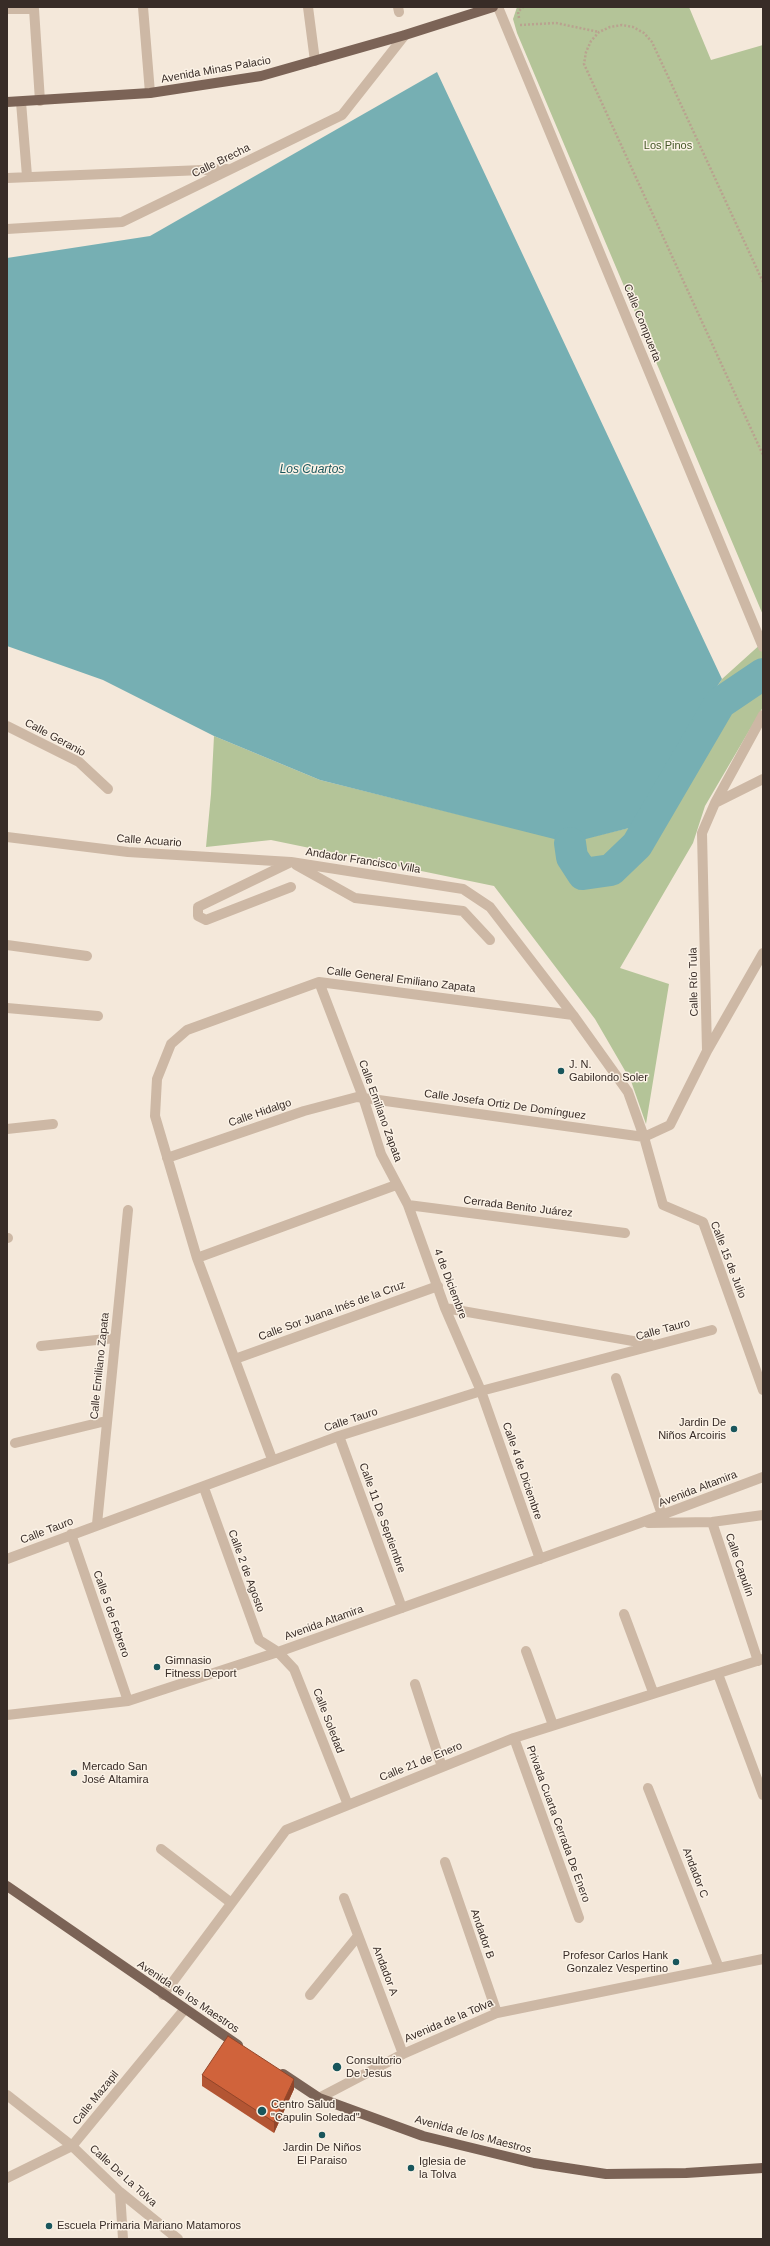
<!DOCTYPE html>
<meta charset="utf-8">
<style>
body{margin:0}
#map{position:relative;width:770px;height:2246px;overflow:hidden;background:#f4e8da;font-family:Arial,sans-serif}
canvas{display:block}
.frame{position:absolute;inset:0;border:8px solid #382c27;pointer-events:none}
</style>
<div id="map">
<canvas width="770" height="2246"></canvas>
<div class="frame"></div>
</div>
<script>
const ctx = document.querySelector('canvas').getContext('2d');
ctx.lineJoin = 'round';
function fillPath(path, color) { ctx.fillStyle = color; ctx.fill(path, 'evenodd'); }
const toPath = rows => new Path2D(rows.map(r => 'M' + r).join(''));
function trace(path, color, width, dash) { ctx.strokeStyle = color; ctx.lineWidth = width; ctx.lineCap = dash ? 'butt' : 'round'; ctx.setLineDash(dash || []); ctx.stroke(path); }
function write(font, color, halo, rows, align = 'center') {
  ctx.font = font + ' Arial,sans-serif'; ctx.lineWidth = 3; ctx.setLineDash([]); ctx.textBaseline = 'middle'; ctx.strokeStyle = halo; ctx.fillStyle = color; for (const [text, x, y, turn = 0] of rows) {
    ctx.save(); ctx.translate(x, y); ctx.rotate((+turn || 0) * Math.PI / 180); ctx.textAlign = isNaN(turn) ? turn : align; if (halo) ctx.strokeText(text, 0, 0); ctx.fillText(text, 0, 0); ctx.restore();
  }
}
fillPath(toPath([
 [517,7,689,7,711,60,763,45,763,615,517,33,513,19],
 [763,642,763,707,705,806,693,843,620,968,669,984,646,1124,631,1081,595,1019,494,886,271,840,206,847,211,794,214,736,320,780,570,842,641,825,667,779,700,712,722,679]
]), '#b4c498');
fillPath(toPath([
 [437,72,722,679,700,712,667,779,641,825,570,843,320,780,214,736,103,680,7,646,7,258,150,236]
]), '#76afb3');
trace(toPath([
 [570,843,572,857,583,874,611,870,637,845,720,703,763,674]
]), '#76afb3', 32);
trace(toPath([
 [519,18,518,12,523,7],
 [520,25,556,23,599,32],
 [763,282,652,42,644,33,633,27,622,25,610,27,599,32,591,41,586,52,584,64,763,455]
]), '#b9a28f', 2.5, [2, 2]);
trace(toPath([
 [143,7,150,93],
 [308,7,315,61],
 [398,7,399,12],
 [498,7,763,647],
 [7,9,34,9,40,101],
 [21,102,27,176],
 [7,178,227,169],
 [7,229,122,222,342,115,405,35],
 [7,726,79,762,108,789],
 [715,803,763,779],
 [7,837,128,852,291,862,463,889,490,907,573,1015,628,1092,644,1137,663,1205,703,1222,763,1390],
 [289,863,198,907,198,916,206,920,291,887],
 [296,865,355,898,463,911,490,940],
 [7,945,87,956],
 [319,982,363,1097,381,1154,408,1205,445,1308,481,1391,540,1559],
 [7,1008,98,1016],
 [707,1051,702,833,715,803,763,715],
 [7,1129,53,1124],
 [644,1137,670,1125,707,1051,763,953],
 [167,1158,304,1111,357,1097,644,1137],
 [408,1205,625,1233],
 [7,1238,8,1238],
 [197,1258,396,1185],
 [445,1308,650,1344],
 [41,1346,115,1338],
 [235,1359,438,1286],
 [616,1378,662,1515],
 [339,1436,402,1608],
 [15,1443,106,1421],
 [272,1459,197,1258,155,1116,157,1079,171,1044,187,1030,319,982,573,1015],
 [204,1488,259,1640,278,1652,294,1669,348,1805],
 [712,1522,758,1661],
 [648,1523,712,1522,763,1515],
 [97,1524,128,1210],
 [71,1534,128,1701],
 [7,1559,339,1436,481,1391,712,1330],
 [624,1614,653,1692],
 [526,1651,553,1725],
 [718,1674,763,1795],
 [415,1684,442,1767],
 [7,1715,128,1701,278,1652,640,1523,763,1477],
 [514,1738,579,1918],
 [648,1788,719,1968],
 [161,1849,230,1902],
 [445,1862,497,2013],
 [344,1898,403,2054],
 [163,1995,286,1830,514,1738,763,1659],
 [310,1995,358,1936],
 [7,2095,72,2146,120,2192,178,2239],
 [319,2098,403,2054,497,2013,763,1959],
 [7,2178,72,2146,184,2010],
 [120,2192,123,2239]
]), '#cdb8a5', 10);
trace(toPath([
 [7,102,150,93,261,76,405,35,493,7],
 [7,1886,238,2045],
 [283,2074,319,2098,423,2136,534,2163,606,2174,686,2173,763,2168]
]), '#7b6356', 10);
fillPath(toPath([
 [202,2075,294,2089,274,2133,202,2086]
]), '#b35533');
fillPath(toPath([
 [294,2079,294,2089,274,2133,274,2122]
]), '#924529');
const building = toPath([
 [228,2036,294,2079,274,2122,202,2075,228,2036]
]);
fillPath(building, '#d0633b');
trace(building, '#924529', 1);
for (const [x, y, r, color] of [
 [561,1071,4,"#19565c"],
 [734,1429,4,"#19565c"],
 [157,1667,4,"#19565c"],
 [74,1773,4,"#19565c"],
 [676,1962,4,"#19565c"],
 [337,2067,5,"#19565c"],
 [262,2111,5,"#19565c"],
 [322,2135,4,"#19565c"],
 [411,2168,4,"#19565c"],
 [49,2226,4,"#19565c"]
]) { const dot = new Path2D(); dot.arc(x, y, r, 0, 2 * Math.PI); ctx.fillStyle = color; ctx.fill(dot); trace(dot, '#fbf2e6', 1.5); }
write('11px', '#382c27', '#fbf2e6', [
 ["Avenida Minas Palacio",216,70,-10],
 ["Calle Brecha",221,161,-26],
 ["Calle Compuerta",642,323,68],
 ["Calle Geranio",55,738,28],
 ["Calle Acuario",149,841,4],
 ["Andador Francisco Villa",363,861,9],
 ["Calle General Emiliano Zapata",401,980,7],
 ["Calle Río Tula",694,982,-91],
 ["Calle Josefa Ortiz De Domínguez",505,1105,8],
 ["Calle Emiliano Zapata",380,1111,70],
 ["Calle Hidalgo",260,1113,-19],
 ["Cerrada Benito Juárez",518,1207,7],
 ["Calle 15 de Julio",728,1260,69],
 ["4 de Diciembre",450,1284,69],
 ["Calle Sor Juana Inés de la Cruz",332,1311,-20],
 ["Calle Tauro",663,1330,-15],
 ["Calle Emiliano Zapata",100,1366,-84],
 ["Calle Tauro",351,1420,-18],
 ["Calle 4 de Diciembre",522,1471,71],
 ["Avenida Altamira",698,1489,-21],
 ["Calle 11 De Septiembre",382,1518,70],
 ["Calle Tauro",47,1531,-21],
 ["Calle Capulín",739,1565,71],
 ["Calle 2 de Agosto",246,1571,70],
 ["Calle 5 de Febrero",111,1614,71],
 ["Avenida Altamira",324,1623,-20],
 ["Calle Soledad",328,1721,69],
 ["Calle 21 de Enero",421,1762,-22],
 ["Privada Cuarta Cerrada De Enero",558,1824,70],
 ["Andador C",695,1873,69],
 ["Andador B",482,1934,71],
 ["Andador A",385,1971,69],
 ["Avenida de los Maestros",188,1997,34],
 ["Avenida de la Tolva",449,2021,-23],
 ["Calle Mazapil",96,2098,-51],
 ["Avenida de los Maestros",473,2135,15],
 ["Calle De La Tolva",123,2176,42]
]);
write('11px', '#455828', '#fbf2e6', [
 ["Los Pinos",668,146]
]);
write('11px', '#382c27', '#fbf2e6', [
 ["J. N.",569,1065],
 ["Gabilondo Soler",569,1078],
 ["Jardin De",726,1423,"right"],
 ["Niños Arcoiris",726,1436,"right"],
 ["Gimnasio",165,1661],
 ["Fitness Deport",165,1674],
 ["Mercado San",82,1767],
 ["José Altamira",82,1780],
 ["Profesor Carlos Hank",668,1956,"right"],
 ["Gonzalez Vespertino",668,1969,"right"],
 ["Consultorio",346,2061],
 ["De Jesus",346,2074],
 ["Centro Salud",271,2105],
 ["\"Capulin Soledad\"",271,2118],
 ["Jardin De Niños",322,2148,"center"],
 ["El Paraiso",322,2161,"center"],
 ["Iglesia de",419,2162],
 ["la Tolva",419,2175],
 ["Escuela Primaria Mariano Matamoros",57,2226]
], 'left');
write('italic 12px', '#19565c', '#fbf2e6', [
 ["Los Cuartos",312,470]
]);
</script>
